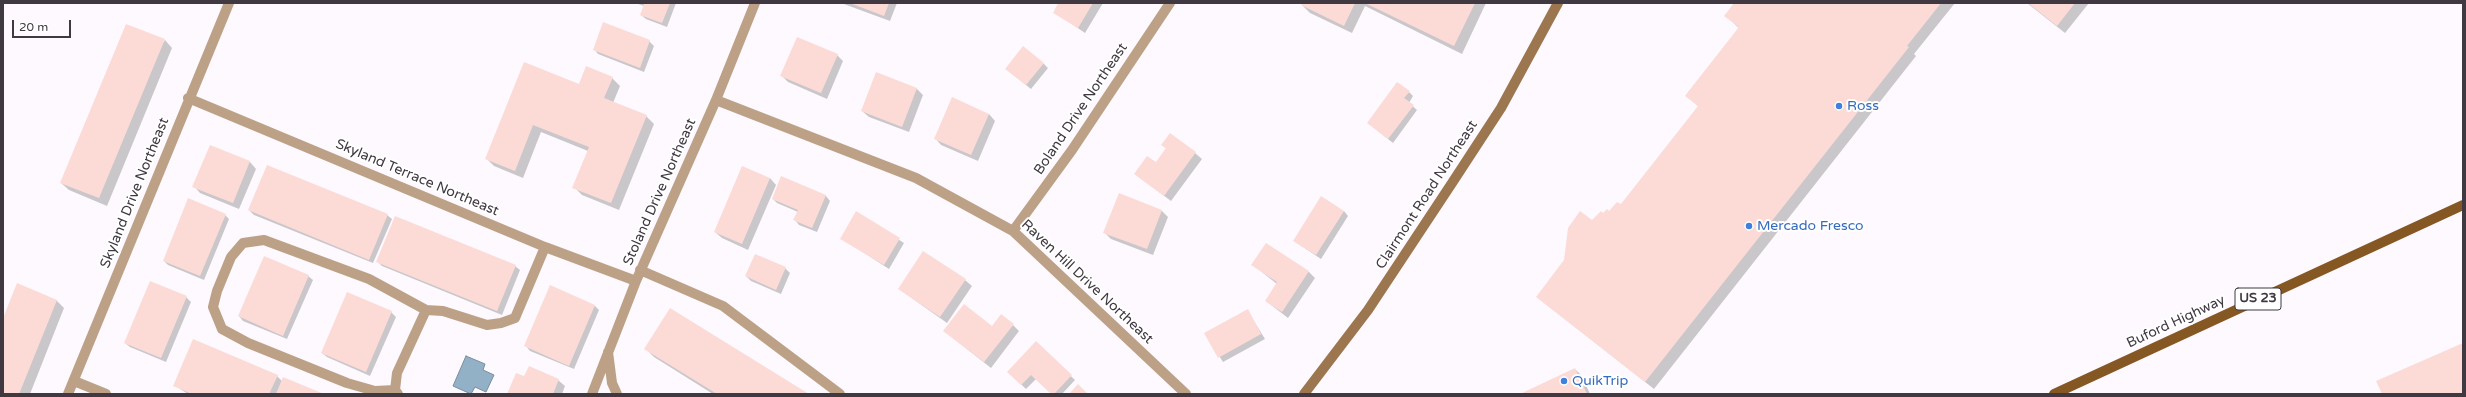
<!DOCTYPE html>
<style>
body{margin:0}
#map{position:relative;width:2466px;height:397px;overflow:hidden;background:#fdf9fe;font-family:"Varela Round",sans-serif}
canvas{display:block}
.frame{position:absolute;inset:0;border:4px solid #403942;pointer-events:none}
.scale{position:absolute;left:12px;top:20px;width:59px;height:18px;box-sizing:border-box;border:2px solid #403942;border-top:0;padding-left:5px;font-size:12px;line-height:14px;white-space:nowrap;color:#403942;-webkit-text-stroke:3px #fff;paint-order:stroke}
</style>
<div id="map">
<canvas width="2466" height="397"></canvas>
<div class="frame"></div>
<div class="scale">20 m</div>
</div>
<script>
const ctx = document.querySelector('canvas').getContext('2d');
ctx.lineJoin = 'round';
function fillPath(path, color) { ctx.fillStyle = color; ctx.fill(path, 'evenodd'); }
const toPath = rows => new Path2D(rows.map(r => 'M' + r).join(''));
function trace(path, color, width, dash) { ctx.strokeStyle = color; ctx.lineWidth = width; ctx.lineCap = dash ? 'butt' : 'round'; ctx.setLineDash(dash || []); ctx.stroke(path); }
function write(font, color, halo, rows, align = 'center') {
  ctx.font = font + ' "Varela Round",sans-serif'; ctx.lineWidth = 4; ctx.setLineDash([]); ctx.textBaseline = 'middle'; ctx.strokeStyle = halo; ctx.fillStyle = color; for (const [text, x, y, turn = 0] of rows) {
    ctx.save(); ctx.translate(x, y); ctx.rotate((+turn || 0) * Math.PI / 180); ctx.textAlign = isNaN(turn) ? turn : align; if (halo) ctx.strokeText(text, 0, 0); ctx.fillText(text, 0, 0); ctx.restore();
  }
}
const water = toPath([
 [466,356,485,364,483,370,494,375,486,392,475,387,471,394,453,386,466,356]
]);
fillPath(water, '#92b1c7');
trace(water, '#798d9f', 1);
fillPath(toPath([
 [635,3,676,3,667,27,646,19,641,15,644,6],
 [841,3,897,3,890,21],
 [1060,3,1103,3,1085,33,1054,12],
 [1303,3,1486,3,1462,54,1365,6,1352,33,1310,13,1302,5],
 [1736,3,1955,3,1914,54,1916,56,1654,389,1537,297,1593,222,1621,206,1699,107,1686,95,1739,28,1726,16],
 [2027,3,2089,3,2065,33],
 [165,40,172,48,107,206,69,190,61,183],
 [649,41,654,46,644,72,598,54,594,49],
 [837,55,843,61,827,99,788,82,781,75],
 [1043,63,1048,68,1031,89,1011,73],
 [612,78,620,86,613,103,646,116,654,124,619,210,582,195,574,187,588,151,541,132,523,178,494,166,486,158,579,85],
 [916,88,923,95,909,132,869,117,862,111],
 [1409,92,1413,96,1409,103,1417,110,1393,143,1368,123],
 [989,114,995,121,978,161,941,145,935,138],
 [1162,145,1195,153,1202,159,1171,201,1135,174,1156,164,1167,149],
 [211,146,250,162,256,169,239,209,200,193,194,186],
 [782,177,826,196,830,201,817,232,799,225,795,220,798,212,777,203,773,199],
 [770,178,776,185,748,250,722,238,715,232],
 [249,210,387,215,392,219,373,263,254,215],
 [1161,210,1168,217,1153,255,1111,239,1105,233],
 [1344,211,1348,216,1321,259,1294,241],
 [857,213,904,243,889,269,841,238],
 [225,215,229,219,204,280,168,265,164,261],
 [377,261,515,266,520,270,502,315,382,266],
 [1253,265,1309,272,1315,278,1288,318,1266,301,1277,284],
 [785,268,790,273,781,294,751,281,746,276],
 [308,276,313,280,287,339,243,321,239,316],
 [965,280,972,286,947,323,899,289],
 [186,297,191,302,166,362,130,347,125,343],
 [56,300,64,308,30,394,3,394,3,321],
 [595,306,599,310,574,369,530,351,526,346],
 [1247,310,1265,339,1223,362,1205,334],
 [391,312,396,317,370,376,327,357,322,353],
 [1013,325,1019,331,991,368,944,331],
 [1036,343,1075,380,1062,394,1052,394,1036,379,1026,389,1008,372],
 [646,349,807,394,713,394,654,357],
 [1575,369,1582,376,1590,394,1522,394],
 [277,376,282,381,321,394,188,394,174,385],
 [558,380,565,386,562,394,508,394]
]), '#0003');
fillPath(toPath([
 [641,3,670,3,662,23,640,15,644,4],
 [850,3,889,3,884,16],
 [1058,3,1093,3,1078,28,1053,13],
 [1302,3,1355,3,1344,26,1301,5],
 [1365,3,1475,3,1454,46],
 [1734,3,1941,3,1907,46,1909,47,1645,382,1536,297,1564,260,1568,228,1580,211,1592,220,1601,211,1603,213,1607,209,1609,211,1617,202,1621,204,1698,106,1685,96,1739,27,1724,16],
 [2028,3,2075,3,2057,26],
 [603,22,650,40,640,68,593,50],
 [126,24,165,39,99,198,60,183],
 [797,37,838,54,821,93,780,76],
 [1023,46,1044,63,1026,85,1005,69],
 [524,62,579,84,586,66,613,77,604,98,647,115,611,203,572,188,589,147,533,125,515,171,485,159],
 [876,72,917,88,902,127,861,111],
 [1397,82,1410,91,1404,98,1414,105,1388,139,1367,123],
 [952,97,989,114,971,155,934,139],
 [1170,133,1196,152,1164,196,1134,174,1147,156,1156,162,1166,148,1161,145],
 [210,145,250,161,233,203,192,187],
 [267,165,388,214,369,260,248,210],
 [742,166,770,178,742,244,714,232],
 [781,176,826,195,812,228,793,220,798,210,772,199],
 [1119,193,1162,210,1147,249,1103,233],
 [1321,196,1344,211,1316,255,1293,241],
 [188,198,226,214,200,276,163,261],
 [856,211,900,238,884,265,840,239],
 [395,216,516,265,497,311,376,262],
 [1266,243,1309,271,1282,312,1265,301,1277,282,1251,265],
 [923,251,966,279,940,317,898,289],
 [755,254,786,267,776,290,745,276],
 [264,256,309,275,283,336,238,316],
 [150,281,187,296,161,358,124,343],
 [17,283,57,300,19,394,3,394,3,318],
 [550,285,595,305,569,366,524,346],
 [347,292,392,311,366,372,321,353],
 [964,304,992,326,1001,314,1014,324,984,362,943,331],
 [670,308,809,394,717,394,644,349],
 [1248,309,1261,334,1218,358,1204,333],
 [193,339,278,375,269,394,192,394,173,386],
 [1036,341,1072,375,1054,394,1051,394,1031,375,1021,385,1007,372],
 [2463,343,2463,394,2382,394,2376,381],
 [529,366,559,379,553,394,507,394,516,373,524,376],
 [1575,368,1587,394,1520,394],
 [283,377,324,394,276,394],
 [1078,384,1088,394,1069,394]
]), '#fcdbd7');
trace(toPath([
 [188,98,545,247,636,281],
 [716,100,916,178,1013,231,1186,394],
 [1013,231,1072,150,1170,3],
 [640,270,723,306,840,394],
 [608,352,612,383,617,394],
 [74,381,106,394],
 [395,390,375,391,347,383,248,343,222,329,213,307,217,291,231,257,243,243,264,240,369,279,426,310],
 [68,394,229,3],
 [398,394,395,390,397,373,426,310,443,311,487,325,501,323,515,318,545,247],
 [592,394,636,281,716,100,755,3]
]), '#bca187', 10);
trace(toPath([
 [1304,394,1368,310,1454,180,1501,108,1558,3]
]), '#9c764f', 10);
trace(toPath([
 [2054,394,2463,205]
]), '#855722', 10);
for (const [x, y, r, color] of [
 [1839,106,4,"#3f7fe0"],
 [1749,226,4,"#3f7fe0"],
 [1564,381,4,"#3f7fe0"]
]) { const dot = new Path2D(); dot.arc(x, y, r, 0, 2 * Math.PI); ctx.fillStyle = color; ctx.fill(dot); trace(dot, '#fff', 1.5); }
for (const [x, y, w] of [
 [2258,299,46]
]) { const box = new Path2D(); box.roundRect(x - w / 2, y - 11, w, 22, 3); ctx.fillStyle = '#fff'; ctx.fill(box); trace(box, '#403942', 1); }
write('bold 13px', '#403942', null, [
 ["US 23",2258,299]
]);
write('14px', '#366cbe', '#fff', [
 ["Ross",1847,106],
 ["Mercado Fresco",1757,226],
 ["QuikTrip",1572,381]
], 'left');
write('14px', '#403942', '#fff', [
 ["Boland Drive Northeast",1081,109,-56],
 ["Skyland Terrace Northeast",417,178,23],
 ["Stoland Drive Northeast",660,192,-66],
 ["Skyland Drive Northeast",135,193,-68],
 ["Clairmont Road Northeast",1427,195,-57],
 ["Raven Hill Drive Northeast",1087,282,43],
 ["Buford Highway",2176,322,-25]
]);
</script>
